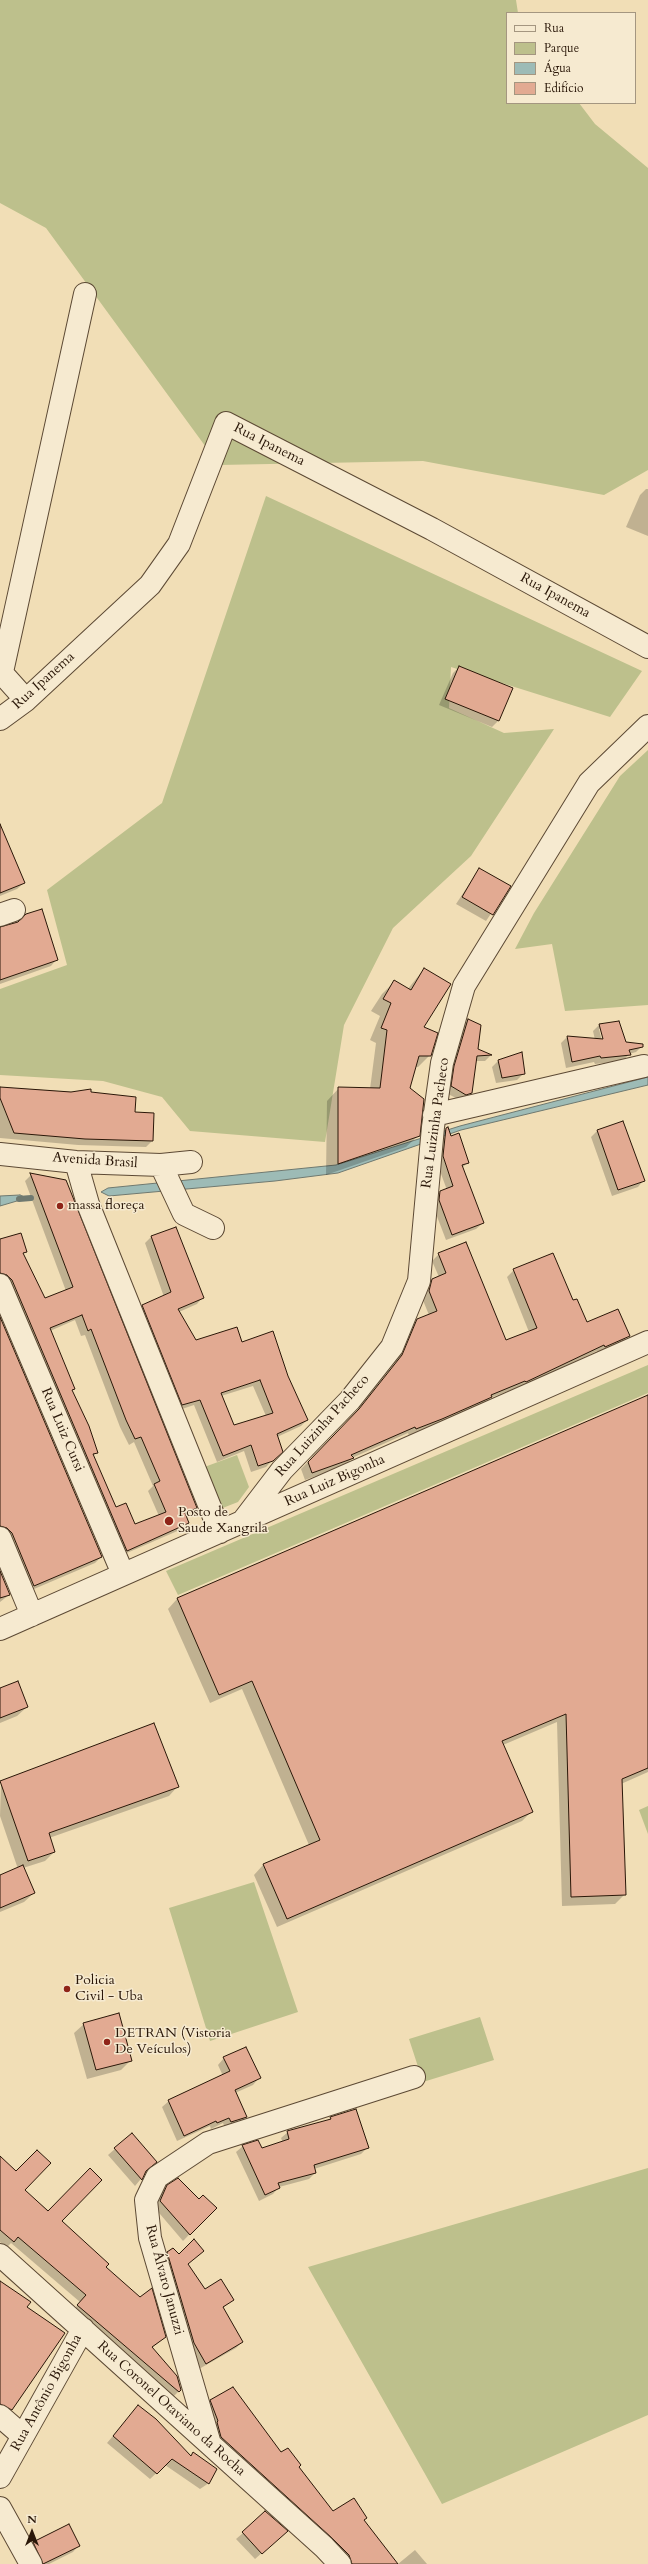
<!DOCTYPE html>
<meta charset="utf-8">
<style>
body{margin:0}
#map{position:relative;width:648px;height:2564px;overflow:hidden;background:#f1deb6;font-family:Cardo,serif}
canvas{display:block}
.legend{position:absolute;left:506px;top:12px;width:130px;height:92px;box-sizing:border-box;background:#f6ead0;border:1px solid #a49680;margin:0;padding:5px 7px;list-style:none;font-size:12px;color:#2a1708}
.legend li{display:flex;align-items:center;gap:8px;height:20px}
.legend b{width:20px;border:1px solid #a49680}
.north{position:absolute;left:12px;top:2512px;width:40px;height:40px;-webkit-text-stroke:3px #f6ead0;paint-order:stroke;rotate:0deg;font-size:11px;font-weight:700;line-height:16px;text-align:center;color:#2a1708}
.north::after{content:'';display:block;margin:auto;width:14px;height:18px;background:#2a1708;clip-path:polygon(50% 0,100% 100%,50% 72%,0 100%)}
</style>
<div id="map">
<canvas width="648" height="2564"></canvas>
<ul class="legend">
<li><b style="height:5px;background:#f6ead0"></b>Rua</li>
<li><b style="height:11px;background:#bdc08c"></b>Parque</li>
<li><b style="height:11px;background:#9dbbb6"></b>Água</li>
<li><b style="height:11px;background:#e2aa92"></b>Edifício</li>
</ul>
<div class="north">N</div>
</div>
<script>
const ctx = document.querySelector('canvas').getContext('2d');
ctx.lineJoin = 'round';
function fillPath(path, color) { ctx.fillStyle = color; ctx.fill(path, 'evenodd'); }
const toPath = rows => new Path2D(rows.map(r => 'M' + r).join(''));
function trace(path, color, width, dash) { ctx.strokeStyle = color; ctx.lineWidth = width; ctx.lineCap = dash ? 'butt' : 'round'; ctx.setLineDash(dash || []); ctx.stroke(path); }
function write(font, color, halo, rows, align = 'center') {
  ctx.font = font + ' Cardo,serif'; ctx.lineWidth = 3; ctx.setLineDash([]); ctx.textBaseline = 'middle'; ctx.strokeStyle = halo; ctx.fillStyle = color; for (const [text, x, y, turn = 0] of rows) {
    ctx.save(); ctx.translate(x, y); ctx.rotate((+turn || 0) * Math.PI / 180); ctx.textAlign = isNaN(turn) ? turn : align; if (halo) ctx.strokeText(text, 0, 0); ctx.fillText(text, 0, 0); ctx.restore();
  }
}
fillPath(toPath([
 [0,0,516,0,518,13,507,13,507,103,579,103,595,124,648,168,648,470,604,495,423,461,219,465,46,228,0,203],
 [266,496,642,671,610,717,451,667,449,708,504,733,554,729,471,856,393,928,344,1025,325,1142,190,1131,162,1097,103,1081,0,1075,0,989,67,965,47,890,162,803],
 [648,750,648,1005,565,1011,552,944,515,949,534,913,620,776],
 [648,1365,648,1393,178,1595,166,1571],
 [237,1455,249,1487,238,1502,215,1511,199,1469],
 [648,1806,648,1834,639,1810],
 [254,1882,298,2012,210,2041,169,1908],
 [480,2017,494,2060,423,2082,409,2039],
 [648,2168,648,2415,442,2504,308,2267]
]), '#bdc08c');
const water = toPath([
 [648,1077,648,1085,461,1130,338,1173,275,1181,109,1196,101,1192,108,1188,336,1165,460,1126,648,1077],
 [20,1195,27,1198,0,1206,0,1196,20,1195]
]);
fillPath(water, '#9dbbb6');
trace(water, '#6f7970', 1);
fillPath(toPath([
 [646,489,648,489,648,536,626,527,640,495],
 [459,667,512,689,498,721,492,727,439,705,453,673],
 [0,856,24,883,17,889,0,896],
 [479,869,509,887,486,921,456,904],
 [0,927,57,959,51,966,0,984],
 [424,969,423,1028,430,1055,418,1067,415,1067,409,1088,419,1135,406,1147,326,1175,327,1101,339,1088,370,1089,376,1043,370,1040,380,1016,371,1011,382,994,394,982,407,990],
 [468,1020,477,1049,491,1055,485,1061,475,1061,471,1093,465,1099,460,1100,446,1093,462,1026],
 [618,1022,625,1043,642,1046,636,1052,629,1054,623,1061,595,1064,594,1062,566,1068,561,1043,567,1037,595,1040,593,1031,599,1025],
 [599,1029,601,1029,605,1044,603,1045],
 [521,1054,524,1073,517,1080,496,1083,492,1067,498,1061],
 [0,1087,89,1093,134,1113,152,1141,146,1147,78,1145,0,1138],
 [623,1122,644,1180,638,1187,612,1196,591,1137,597,1131],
 [446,1129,468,1162,462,1168,483,1223,476,1229,446,1240,433,1206,434,1199,447,1190,437,1163,440,1135],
 [31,1175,196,1508,185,1516,188,1523,182,1529,120,1556,0,1281,0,1240,26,1251,23,1254,45,1299,66,1291,25,1181],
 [75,1320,81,1336,85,1335,120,1427,129,1445,134,1442,153,1486,148,1491,159,1516,134,1526,115,1508,93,1456,97,1452,71,1391,50,1331],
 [175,1228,203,1297,197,1304,179,1312,196,1342,241,1343,287,1376,307,1420,301,1426,277,1437,281,1451,266,1467,251,1472,244,1451,217,1462,194,1405,176,1411,137,1312,143,1306,164,1297,145,1243,151,1237],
 [253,1386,266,1416,234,1427,221,1396],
 [439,1254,505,1341,529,1332,507,1277,514,1270,572,1302,587,1324,628,1336,621,1343,598,1353,597,1351,519,1388,519,1387,490,1398,484,1404,434,1426,409,1436,408,1433,352,1458,346,1465,305,1480,301,1469,352,1417,395,1363,410,1327,417,1320,429,1315,422,1298,425,1287,439,1277,432,1261],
 [0,1319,101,1557,95,1563,27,1592,0,1535],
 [648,1397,648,1772,621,1784,624,1895,615,1904,562,1906,557,1722,503,1745,532,1811,522,1821,277,1927,254,1875,263,1865,309,1845,242,1689,210,1703,168,1609,177,1599],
 [0,1573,9,1595,0,1602],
 [0,1689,27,1707,17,1716,0,1723],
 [1,1782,178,1786,169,1796,49,1838,54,1852,45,1861,23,1868,34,1893,24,1902,0,1912,0,1876,18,1869,0,1816],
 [84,2024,131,2060,121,2070,87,2079,74,2033],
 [224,2058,259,2078,253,2085,235,2093,246,2117,240,2123,225,2128,223,2123,211,2129,210,2126,177,2141,162,2107,169,2101,223,2076,218,2065],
 [331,2118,367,2148,361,2154,314,2169,315,2173,309,2179,279,2187,273,2194,259,2201,236,2152,243,2146,261,2150,283,2143,281,2138,288,2132,327,2121],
 [132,2134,150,2168,135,2186,108,2155],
 [0,2157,24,2190,61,2221,105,2267,165,2337,152,2348,180,2390,172,2398,72,2312,80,2302,11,2243,6,2248,0,2242],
 [167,2186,215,2208,183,2241,154,2207,161,2193],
 [202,2251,187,2265,204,2291,233,2299,222,2309,242,2342,236,2348,199,2369,161,2259,168,2253,179,2255],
 [211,2401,297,2467,333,2513,363,2521,397,2564,344,2564,215,2444,205,2407],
 [138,2406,212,2479,206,2485,200,2489,165,2465,150,2479,107,2443],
 [243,2533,280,2537,255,2559,236,2539],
 [34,2543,79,2545,73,2552,49,2564,34,2564,28,2549],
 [415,2550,427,2564,398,2564]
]), '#0003');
trace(toPath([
 [19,1199,31,1198]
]), '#6f7970', 6);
const building = toPath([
 [459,666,513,688,499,721,445,699,459,666],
 [0,824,25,883,0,893,0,824],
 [479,868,511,886,493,915,462,897,479,868],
 [42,909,58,960,0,980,0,927,18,922,26,914,42,909],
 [424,968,451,984,424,1027,438,1033,431,1056,419,1056,410,1088,424,1099,420,1136,338,1164,338,1087,380,1088,387,1030,381,1028,391,1003,383,999,394,980,411,990,424,968],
 [468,1019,481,1025,478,1049,492,1055,477,1056,472,1093,466,1095,451,1086,454,1066,468,1019],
 [619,1021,626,1042,643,1044,643,1047,629,1050,631,1055,601,1058,600,1056,572,1062,567,1036,603,1039,599,1024,619,1021],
 [522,1052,525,1074,502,1078,498,1060,522,1052],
 [0,1087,71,1092,91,1089,91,1092,136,1097,135,1112,154,1113,153,1141,85,1139,14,1133,0,1098,0,1087],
 [623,1121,645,1181,618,1190,597,1130,623,1121],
 [448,1127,451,1136,459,1133,469,1163,462,1165,484,1223,452,1235,439,1200,440,1191,453,1186,443,1156,446,1128,448,1127],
 [30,1173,66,1180,197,1508,185,1513,189,1523,127,1551,12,1280,7,1275,0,1273,0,1239,21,1233,27,1252,23,1253,45,1298,73,1287,30,1173],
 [82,1315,88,1331,91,1329,126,1420,135,1439,141,1437,160,1481,154,1484,166,1512,135,1524,126,1503,116,1507,93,1454,98,1453,89,1426,72,1390,75,1389,50,1328,82,1315],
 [176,1227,204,1298,178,1309,196,1340,237,1327,242,1342,273,1331,288,1376,308,1420,277,1434,283,1452,273,1461,258,1466,251,1445,223,1456,200,1400,182,1405,142,1305,171,1292,151,1236,176,1227],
 [260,1380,273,1413,234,1425,221,1393,260,1380],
 [466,1242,506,1340,537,1328,513,1269,553,1253,573,1300,577,1299,587,1322,618,1309,630,1336,605,1347,604,1345,526,1382,525,1381,491,1395,492,1397,442,1419,416,1429,415,1427,351,1455,354,1458,312,1473,308,1462,359,1409,402,1355,417,1319,437,1311,429,1291,432,1279,446,1273,438,1253,466,1242],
 [0,1317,102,1557,34,1586,12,1533,7,1528,0,1526,0,1317],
 [648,1395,648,1768,622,1779,626,1895,571,1897,566,1714,502,1741,533,1812,287,1919,263,1864,320,1840,252,1681,219,1695,177,1598,648,1395],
 [0,1571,10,1595,0,1598,0,1571],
 [18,1681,28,1707,0,1718,0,1688,18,1681],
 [154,1723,179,1787,49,1833,55,1852,28,1861,0,1781,154,1723],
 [23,1865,35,1893,0,1908,0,1875,23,1865],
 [119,2013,132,2061,96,2070,83,2023,119,2013],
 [246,2047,261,2078,235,2090,247,2117,231,2122,229,2118,217,2123,216,2121,184,2136,168,2100,230,2071,223,2057,246,2047],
 [356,2109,369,2148,314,2165,316,2173,278,2183,280,2188,265,2195,242,2145,258,2140,262,2148,289,2139,287,2131,331,2119,330,2117,356,2109],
 [132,2133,157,2162,146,2171,142,2180,114,2148,132,2133],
 [37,2150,51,2163,25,2190,48,2211,90,2168,102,2180,62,2221,109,2264,106,2267,140,2297,152,2288,166,2337,152,2347,177,2376,181,2390,179,2392,77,2305,86,2295,18,2237,14,2242,0,2230,0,2156,16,2171,37,2150],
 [178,2178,199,2199,203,2195,217,2208,190,2235,160,2201,167,2185,178,2178],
 [194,2239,204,2251,188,2264,205,2289,221,2279,234,2300,223,2307,243,2342,206,2364,194,2343,167,2252,173,2248,179,2254,194,2239],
 [0,2281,31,2302,27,2307,65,2333,12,2410,0,2404,0,2281],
 [233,2387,281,2452,288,2448,301,2465,299,2467,333,2511,354,2498,367,2518,364,2520,398,2564,352,2564,349,2555,332,2538,221,2437,217,2422,218,2421,210,2400,233,2387],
 [138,2405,156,2419,191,2456,193,2452,217,2469,209,2484,172,2459,157,2474,113,2436,138,2405],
 [265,2511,288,2531,262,2554,242,2532,265,2511],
 [69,2524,80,2546,43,2564,33,2542,69,2524]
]);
fillPath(building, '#e2aa92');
trace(building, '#2a1708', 1);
const minor = toPath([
 [0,671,26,700],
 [2,672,85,294],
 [0,719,26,700,150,585,179,544,226,423,432,529,648,647],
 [0,915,14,910],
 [434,1115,644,1066],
 [0,1154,76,1162,161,1165,191,1162],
 [76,1162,88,1204,220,1532],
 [161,1165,184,1214,213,1228],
 [0,1285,123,1574],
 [243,1521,282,1470,350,1400,392,1347,419,1281,433,1127,442,1063,464,986,589,783,648,726],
 [0,1538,32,1615],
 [0,1629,648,1342],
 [0,2255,324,2547,340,2564],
 [0,2416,23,2436],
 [210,2444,150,2238,146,2200,157,2177,208,2143,414,2077],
 [0,2477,83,2329],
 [0,2508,31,2564]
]);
trace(minor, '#5c4934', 24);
trace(minor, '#f6ead0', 22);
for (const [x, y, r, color] of [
 [60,1206,4,"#8f2418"],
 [169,1521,5,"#8f2418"],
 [67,1989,4,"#8f2418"],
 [107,2042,4,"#8f2418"]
]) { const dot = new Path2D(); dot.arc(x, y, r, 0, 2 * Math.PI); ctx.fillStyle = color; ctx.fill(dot); trace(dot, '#f6ead0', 1.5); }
write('14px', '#2a1708', '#f6ead0', [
 ["Rua Ipanema",269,445,27],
 ["Rua Ipanema",555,596,29],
 ["Rua Ipanema",44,681,-42],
 ["Rua Luizinha Pacheco",436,1123,-82],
 ["Avenida Brasil",95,1161,4],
 ["Rua Luizinha Pacheco",323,1426,-48],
 ["Rua Luiz Cursi",62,1430,67],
 ["Rua Luiz Bigonha",335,1481,-24],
 ["Rua Álvaro Januzzi",164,2280,75],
 ["Rua Antônio Bigonha",47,2393,-61],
 ["Rua Coronel Otaviano da Rocha",171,2409,42]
]);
write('14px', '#2a1708', '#f6ead0', [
 ["massa floreça",68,1206],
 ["Posto de",178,1513],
 ["Saude Xangrila",178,1529],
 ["Policia",75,1981],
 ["Civil - Uba",75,1997],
 ["DETRAN (Vistoria",115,2034],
 ["De Veículos)",115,2050]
], 'left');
</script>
